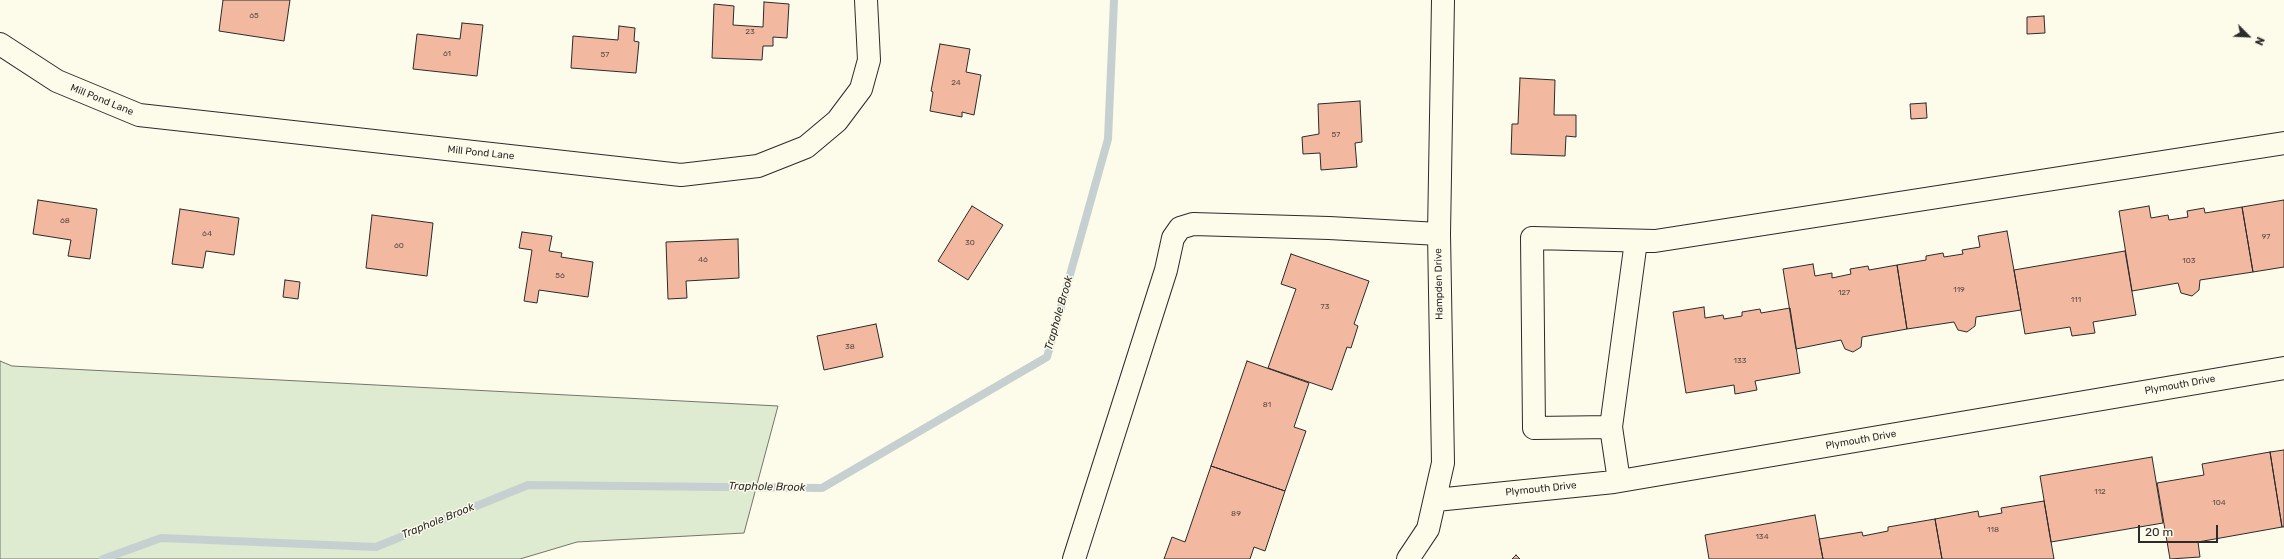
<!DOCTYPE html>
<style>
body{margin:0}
#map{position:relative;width:2284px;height:559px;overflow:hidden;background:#fdfbea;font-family:Rubik,sans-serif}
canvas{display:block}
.north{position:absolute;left:2228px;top:16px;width:40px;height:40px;-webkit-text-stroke:3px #fdfbea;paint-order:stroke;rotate:114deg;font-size:11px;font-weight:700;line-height:16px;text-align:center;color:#2b2b2b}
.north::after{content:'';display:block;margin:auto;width:14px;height:18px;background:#2b2b2b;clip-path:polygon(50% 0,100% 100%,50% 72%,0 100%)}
.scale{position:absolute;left:2138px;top:525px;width:80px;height:18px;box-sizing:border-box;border:2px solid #2b2b2b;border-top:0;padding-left:5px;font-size:12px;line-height:14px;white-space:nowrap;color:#2b2b2b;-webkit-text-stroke:3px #fdfbea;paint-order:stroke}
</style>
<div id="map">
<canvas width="2284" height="559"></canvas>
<div class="north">N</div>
<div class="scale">20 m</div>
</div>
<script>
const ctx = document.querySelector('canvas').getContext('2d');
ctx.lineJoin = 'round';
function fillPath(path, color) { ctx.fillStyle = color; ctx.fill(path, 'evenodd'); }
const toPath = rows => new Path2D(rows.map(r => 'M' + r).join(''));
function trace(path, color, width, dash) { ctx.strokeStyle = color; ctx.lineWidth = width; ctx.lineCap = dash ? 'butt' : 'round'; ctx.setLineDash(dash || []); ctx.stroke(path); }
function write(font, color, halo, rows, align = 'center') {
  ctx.font = font + ' Rubik,sans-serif'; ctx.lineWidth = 3; ctx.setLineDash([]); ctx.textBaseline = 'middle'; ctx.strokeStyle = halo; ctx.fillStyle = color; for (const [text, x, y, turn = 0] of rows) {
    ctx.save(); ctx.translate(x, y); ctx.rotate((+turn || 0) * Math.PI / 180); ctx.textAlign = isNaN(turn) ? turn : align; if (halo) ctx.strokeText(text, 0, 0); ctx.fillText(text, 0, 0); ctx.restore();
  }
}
const green = toPath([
 [0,361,12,366,778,406,744,533,577,542,520,559,0,559,0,361]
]);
fillPath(green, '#deebd1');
trace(green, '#74746e', 1);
trace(toPath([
 [103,559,161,538,376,547,528,485,822,488,1047,357,1108,139,1114,0]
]), '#c7d0d0', 8);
const building = toPath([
 [223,0,290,0,284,41,219,31,223,0],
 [764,2,789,4,787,38,773,37,773,46,763,46,762,60,712,58,714,4,734,6,733,25,763,27,764,2],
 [2044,16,2045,33,2027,34,2027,17,2044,16],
 [462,23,483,25,477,76,413,69,417,34,460,39,462,23],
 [619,26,635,28,634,41,639,42,636,73,571,68,573,36,618,40,619,26],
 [940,44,970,49,966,72,981,75,974,115,962,112,962,117,930,111,933,92,931,91,940,44],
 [1520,78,1555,80,1554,115,1576,115,1576,137,1566,136,1565,156,1511,154,1512,124,1518,124,1520,78],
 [1360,101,1362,142,1355,143,1357,167,1321,170,1320,153,1303,154,1302,137,1319,134,1318,104,1360,101],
 [1926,103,1927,118,1911,119,1910,104,1926,103],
 [38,200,97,209,90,259,68,256,71,240,33,234,38,200],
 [2284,200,2284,267,2253,272,2242,207,2284,200],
 [972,206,1003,225,968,280,938,261,972,206],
 [2149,206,2151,218,2168,215,2169,220,2188,217,2187,211,2204,208,2205,213,2242,207,2253,272,2200,280,2199,290,2192,296,2181,293,2178,283,2132,291,2119,211,2149,206],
 [180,209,239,218,234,255,206,251,203,268,172,264,180,209],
 [372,215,433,223,427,276,366,268,372,215],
 [2007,231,2021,310,1976,317,1975,326,1967,332,1958,330,1954,322,1907,329,1897,265,1926,260,1926,256,1943,253,1944,257,1963,254,1962,250,1980,247,1978,236,2007,231],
 [522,232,552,236,549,251,562,253,561,257,593,262,588,297,539,290,537,303,524,301,532,250,519,248,522,232],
 [738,239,739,278,686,281,687,298,668,299,666,242,738,239],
 [2125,251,2136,315,2093,322,2095,333,2072,336,2070,327,2025,334,2014,270,2125,251],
 [1291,254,1369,281,1354,324,1358,326,1351,348,1347,347,1332,390,1268,368,1296,289,1281,284,1291,254],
 [1813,264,1815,276,1832,273,1832,278,1851,274,1850,269,1868,266,1869,270,1897,265,1907,329,1862,337,1861,347,1853,352,1845,349,1841,340,1796,349,1783,269,1813,264],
 [285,280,300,282,298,299,283,297,285,280],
 [1704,307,1705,318,1723,315,1724,319,1742,316,1742,312,1760,309,1761,313,1790,308,1800,373,1755,381,1757,390,1735,394,1734,385,1686,393,1673,312,1704,307],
 [876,324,883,357,824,370,817,336,876,324],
 [1247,361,1309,383,1294,427,1306,431,1285,491,1211,466,1247,361],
 [2284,450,2284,527,2282,527,2270,452,2284,450],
 [2270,452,2282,527,2198,542,2200,557,2170,559,2157,483,2204,475,2202,464,2270,452],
 [2152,457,2163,523,2051,542,2040,476,2152,457],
 [1211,466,1285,491,1265,551,1254,547,1250,559,1164,559,1172,537,1185,542,1211,466],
 [2044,501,2054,559,1942,559,1935,519,1978,511,1979,517,2002,513,2001,508,2044,501],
 [1815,515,1823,559,1709,559,1705,535,1815,515],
 [1935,519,1942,559,1823,559,1819,539,1862,532,1863,536,1888,531,1888,527,1935,519],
 [1516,555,1520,559,1512,559,1516,555]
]);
fillPath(building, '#f2b8a0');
trace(building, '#2b2b2b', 1);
const minor = toPath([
 [0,44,57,81,139,115,681,175,758,166,806,147,837,121,861,89,869,60,866,0],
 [1611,427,1636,241],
 [1619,481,1611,427,1534,428,1532,238,1655,241,2284,143],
 [1436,500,1614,482,2284,368],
 [1074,559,1166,270,1173,238,1180,228,1193,224,1329,228,1439,234],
 [1408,559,1428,529,1443,463,1439,234,1443,0]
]);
trace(minor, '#2b2b2b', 24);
trace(minor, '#fdfbea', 22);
write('8px', '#5d4e48', null, [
 ["65",254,16],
 ["23",750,32],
 ["61",447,54],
 ["57",605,55],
 ["24",956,83],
 ["57",1336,135],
 ["68",65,221],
 ["64",207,234],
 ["97",2266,237],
 ["30",970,243],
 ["60",399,246],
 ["46",703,260],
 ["103",2189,261],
 ["56",560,276],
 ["119",1959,290],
 ["127",1844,293],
 ["111",2076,300],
 ["73",1325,307],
 ["38",850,347],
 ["133",1740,361],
 ["81",1267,405],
 ["112",2100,492],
 ["104",2219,503],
 ["89",1236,514],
 ["118",1993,530],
 ["134",1762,537]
]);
write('10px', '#2b2b2b', '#fdfbea', [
 ["Mill Pond Lane",102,100,22],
 ["Mill Pond Lane",481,153,6],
 ["Hampden Drive",1439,284,-91],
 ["Plymouth Drive",2180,385,-10],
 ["Plymouth Drive",1861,440,-10],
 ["Plymouth Drive",1541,489,-6]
]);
write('italic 11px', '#2b2b2b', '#fdfbea', [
 ["Traphole Brook",1059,313,-74],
 ["Traphole Brook",767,487,1],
 ["Traphole Brook",438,521,-22]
]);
</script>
